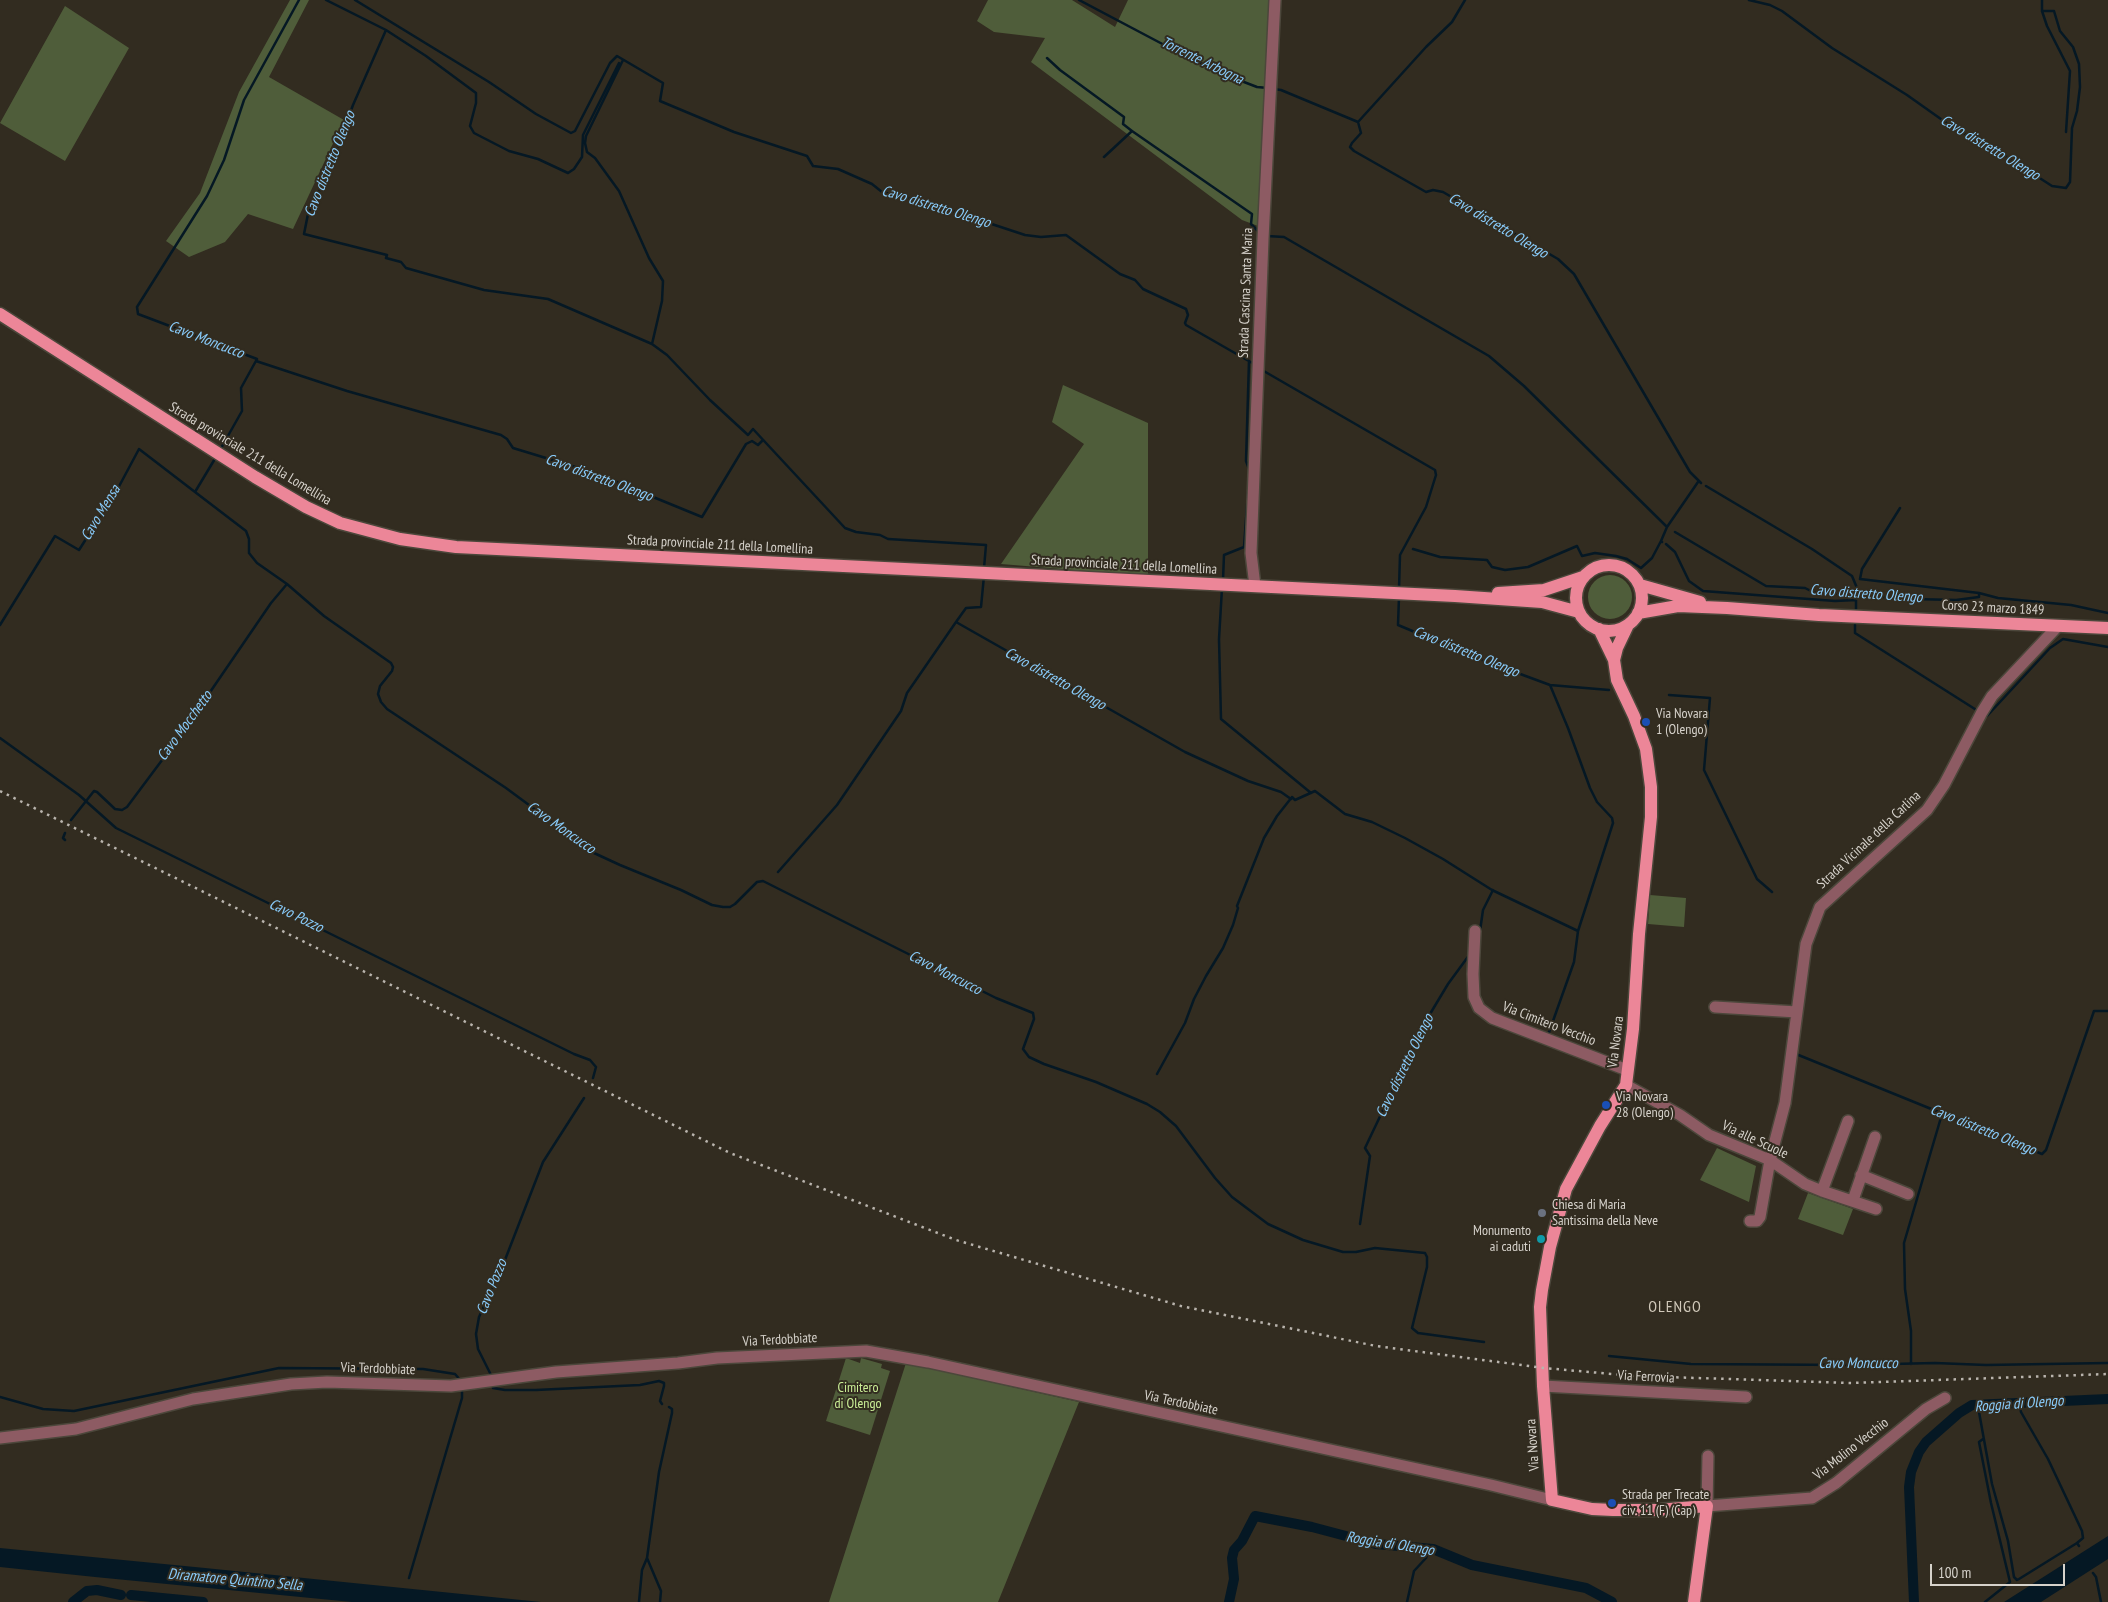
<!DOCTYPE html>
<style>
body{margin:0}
#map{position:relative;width:2108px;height:1602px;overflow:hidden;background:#322c20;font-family:"PT Sans Narrow",sans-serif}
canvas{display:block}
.scale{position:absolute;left:1930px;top:1564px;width:135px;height:22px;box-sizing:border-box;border:2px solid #d6d2cb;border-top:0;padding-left:6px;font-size:15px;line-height:18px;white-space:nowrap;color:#d6d2cb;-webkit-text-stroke:4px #322c20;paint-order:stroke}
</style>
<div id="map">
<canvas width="2108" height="1602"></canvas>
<div class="scale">100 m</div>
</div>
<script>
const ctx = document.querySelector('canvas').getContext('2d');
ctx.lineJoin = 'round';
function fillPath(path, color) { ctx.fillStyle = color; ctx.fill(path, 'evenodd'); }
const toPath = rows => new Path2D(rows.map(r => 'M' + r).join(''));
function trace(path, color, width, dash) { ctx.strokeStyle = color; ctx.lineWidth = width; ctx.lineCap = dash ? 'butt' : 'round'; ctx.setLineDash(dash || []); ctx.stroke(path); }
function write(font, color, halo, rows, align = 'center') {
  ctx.font = font + ' "PT Sans Narrow",sans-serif'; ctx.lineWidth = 4; ctx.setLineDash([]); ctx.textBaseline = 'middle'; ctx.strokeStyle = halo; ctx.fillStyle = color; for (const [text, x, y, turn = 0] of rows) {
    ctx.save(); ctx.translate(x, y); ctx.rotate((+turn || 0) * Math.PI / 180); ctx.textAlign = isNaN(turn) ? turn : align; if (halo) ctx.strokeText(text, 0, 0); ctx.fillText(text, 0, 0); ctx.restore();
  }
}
fillPath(toPath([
 [290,0,309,0,269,77,344,120,293,229,248,214,225,242,189,257,166,241,200,193,239,92],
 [988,0,1072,0,1115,27,1128,0,1270,0,1258,226,1242,220,1031,62,1045,38,994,32,977,21],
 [65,6,129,48,65,161,0,123],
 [1063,385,1148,423,1148,576,1001,564,1084,444,1052,422],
 '1588 597a22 22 0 1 1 44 0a22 22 0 1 1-44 0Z',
 [1650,895,1686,898,1684,927,1648,924],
 [1717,1148,1756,1166,1749,1202,1700,1180],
 [1808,1193,1853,1209,1843,1235,1798,1219],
 [846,1358,860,1363,861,1358,882,1364,881,1368,890,1371,870,1435,826,1421],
 [906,1363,1079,1402,998,1602,829,1602]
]), '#4f5d3a');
fillPath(toPath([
 [2108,1536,2108,1559,2041,1602,2004,1602],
 [0,1548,205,1568,541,1602,352,1602,95,1577,0,1567]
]), '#051824');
trace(toPath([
 [326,0,386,30,353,105,330,169,308,214,304,234,387,255,386,258,401,262,406,268,484,290,548,299,652,344,667,355,710,400,748,435,753,429,845,528,856,532,880,535,888,539,986,545,984,568],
 [355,0,489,82,536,114,571,133,575,131,610,63,617,56,663,83,660,101,734,132,807,156,813,166,838,169,872,184,882,192,925,202,1025,235,1041,237,1066,235,1120,274,1135,280,1143,289,1186,309,1188,315,1185,323,1186,325,1254,364],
 [1079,0,1187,57,1231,77,1257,87,1268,88],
 [1749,0,1770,5,1782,11,1832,48,1907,95,1955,129,1993,148,2052,186,2066,188,2070,182,2072,128,2077,111,2080,87,2079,64,2073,47,2060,31,2054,11,2042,11],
 [2042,0,2042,11,2047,26,2070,71,2066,132],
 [386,30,426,56,476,93,476,103,470,126,474,133,509,151,538,159,568,173,574,169,582,157,583,135,619,63],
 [1047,58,1060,70,1124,117,1123,124,1132,131],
 [623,60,586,136,585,143,587,152,595,158,619,191,649,258,663,281,662,301,652,344],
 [1273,89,1281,90,1358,122],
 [1358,122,1361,133,1352,143,1350,147,1354,151,1426,192,1433,190,1443,192,1558,259,1574,274,1690,472,1701,483],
 [1358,122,1426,47,1452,22,1465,0],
 [1104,157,1132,131,1252,214,1251,224,1259,232],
 [1267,236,1284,237,1489,356,1524,386,1667,527,1661,541,1662,542],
 [256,361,347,391,501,435,507,439,513,448,592,472,702,517,746,444,752,441,758,445,763,440],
 [1262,370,1435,470,1436,475,1426,507,1400,555,1399,589],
 [220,450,242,411,241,388,257,359,138,314,137,307,207,196,224,160,244,100,299,0],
 [216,457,195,492,246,531,249,539,249,553,257,563,287,584,324,616,391,663,393,667,392,671,380,686,378,694,381,702,387,709,506,788,594,853,620,865,681,890,712,905,723,907,730,907,735,904,757,882,763,881,996,998,1033,1013,1034,1019,1023,1049,1029,1057,1044,1064,1096,1082,1147,1104,1160,1112,1176,1126,1215,1178,1232,1197,1268,1224,1303,1240,1343,1252,1356,1252,1375,1248,1425,1253,1427,1257,1427,1267,1412,1328,1418,1333,1484,1342],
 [1249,469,1246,461,1249,361],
 [1706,486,1812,549,1852,576,1857,588],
 [1900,508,1862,569,1860,579,1979,593,1998,598,2071,605,2108,613],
 [1667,527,1698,482],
 [1675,532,1766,586,1805,588,1813,592,1912,599,1956,600,1979,597,1979,593],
 [1666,544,1675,552,1689,581,1703,591,1835,601,1856,600,1856,609],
 [1413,549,1440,557,1487,560,1492,567,1505,570,1528,567,1577,546,1582,556,1595,553,1616,556,1627,559,1641,568,1652,558,1661,541],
 [984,576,981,607,966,608,956,622,1185,752,1248,781,1281,792,1291,799],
 [1223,580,1224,555,1244,547,1248,492],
 [1222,588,1219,639,1221,719,1311,793],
 [1399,597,1398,625,1477,658,1550,685,1609,690],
 [0,625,55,536,79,550,116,492,139,449,195,492],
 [1855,625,1855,633,1978,711],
 [1550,685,1568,728,1590,788,1597,802,1612,818,1613,823,1578,931],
 [1669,695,1710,698,1704,770,1757,879,1772,892],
 [1985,715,1987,716,2050,648,2063,639,2108,647],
 [0,738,79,795,116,828,574,1054,590,1060,596,1067,593,1078],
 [71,820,94,791,97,792,115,809,122,810,127,807,180,736,271,603,287,584],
 [65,840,63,838,65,833],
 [778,872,837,805,901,711,907,693,956,622],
 [1480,931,1483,910,1493,890],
 [1796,1054,2042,1154,2046,1150,2094,1011,2108,1011],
 [1157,1074,1185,1023,1194,999,1206,976,1223,948,1233,925,1238,908,1237,906,1264,838,1277,816,1292,797,1295,800,1315,791,1345,814,1372,822,1405,838,1443,859,1492,890,1578,931,1574,962,1548,1035],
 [1360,1224,1370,1156,1365,1148,1424,1024,1448,984,1470,954],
 [1609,1356,1691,1364,1849,1365,1935,1363,1986,1365,2108,1363],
 [1911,1364,1911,1331,1905,1289,1904,1243,1942,1114],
 [492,1377,478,1349,476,1334,479,1317,503,1265,543,1162,584,1098],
 [492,1383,493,1388,505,1390,536,1390,640,1385,659,1381,664,1383,664,1386,660,1401,662,1404],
 [0,1397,43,1409,74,1411,279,1368,423,1369,455,1374,462,1382],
 [2019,1402,2021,1412,2048,1459,2082,1531,2083,1538,2077,1543,2079,1546],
 [2019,1405,1983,1408,1979,1412,1992,1484,2008,1541,2014,1577,2017,1580,2019,1579,2077,1543],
 [1983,1439,1979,1442,1991,1503,2010,1582,1985,1602],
 [2093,1573,2096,1577,2101,1602],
 [409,1578,462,1398,462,1387],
 [639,1602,642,1570,647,1558],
 [660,1602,661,1591,647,1558,659,1472,672,1413,672,1409,669,1407],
 [1407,1602,1414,1571,1426,1558,1429,1549]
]), '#051824', 2.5);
trace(toPath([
 [131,1595,203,1602],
 [73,1602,87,1591,97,1590,121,1595],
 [1229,1602,1234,1579,1232,1558,1234,1550,1242,1541,1255,1516,1312,1527,1376,1544,1433,1549,1472,1565,1586,1588,1612,1602],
 [1914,1602,1909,1487,1911,1472,1919,1452,1926,1442,1959,1413,1972,1405,2108,1399]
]), '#051824', 10);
const minor = toPath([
 [1255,586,1251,553,1263,239,1275,0],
 [1475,931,1473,974,1474,997,1479,1008,1492,1018,1627,1070],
 [1715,1007,1797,1012],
 [1626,1085,1680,1115,1709,1135,1770,1160,1805,1184,1822,1191,1876,1209],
 [1861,1175,1908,1194],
 [1822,1191,1848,1121],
 [1853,1200,1875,1137],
 [1750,1221,1757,1221,1760,1217,1770,1160,1785,1103,1806,944,1820,907,1927,810,1944,785,1982,712,1992,696,2058,626],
 [1543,1386,1746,1397],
 [0,1438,76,1429,193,1399,291,1384,327,1382,451,1386,556,1372,678,1363,717,1358,866,1351,928,1362,1491,1485,1552,1500],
 [1708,1456,1707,1506,1812,1498,1836,1483,1926,1409,1945,1398]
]);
const major = toPath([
 [0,314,255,477,306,507,340,523,400,539,456,547,1455,596,1542,602,1579,612],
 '1576 598a33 33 0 1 1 66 0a33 33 0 1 1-66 0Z',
 [1640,585,1700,602],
 [1498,593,1544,590,1583,577],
 [1638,613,1678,606,1727,608,1819,615,2108,628],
 [1599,629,1614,660,1617,680,1634,716,1646,749,1651,787,1651,817,1639,934,1633,1029,1626,1085,1600,1126,1566,1189,1550,1247,1542,1290,1540,1307,1543,1386,1552,1500,1592,1509,1613,1510,1658,1510,1707,1506,1694,1602],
 [1614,660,1617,648,1628,625]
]);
trace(minor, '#4c473b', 14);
trace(major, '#4c473b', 15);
trace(minor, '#8d5b63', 11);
trace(major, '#ec8698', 12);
trace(toPath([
 [0,791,730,1153,956,1240,1181,1306,1376,1346,1544,1368,1635,1376,1852,1383,2108,1374]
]), '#b9b4ad', 2.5, [2.5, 5]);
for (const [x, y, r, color] of [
 [1646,722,5,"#1a4fb4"],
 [1606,1105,5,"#1a4fb4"],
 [1542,1213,5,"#6b7280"],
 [1541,1239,5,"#0f9aa8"],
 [1612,1503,5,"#1a4fb4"]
]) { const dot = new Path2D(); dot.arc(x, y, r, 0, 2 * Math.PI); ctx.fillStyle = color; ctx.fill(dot); trace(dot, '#322c20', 2); }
write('14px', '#d6d2cb', '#322c20', [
 ["Strada Cascina Santa Maria",1246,293,-88],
 ["Strada provinciale 211 della Lomellina",250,454,31],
 ["Strada provinciale 211 della Lomellina",720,545,3],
 ["Strada provinciale 211 della Lomellina",1124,565,3],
 ["Corso 23 marzo 1849",1993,608,3],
 ["Strada Vicinale della Carlina",1869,840,-43],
 ["Via Cimitero Vecchio",1549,1024,21],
 ["Via Novara",1616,1042,-83],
 ["Via alle Scuole",1755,1140,25],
 ["Via Terdobbiate",780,1340,-3],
 ["Via Terdobbiate",378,1369,2],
 ["Via Ferrovia",1646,1377,3],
 ["Via Terdobbiate",1181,1403,12],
 ["Via Novara",1533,1445,-94],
 ["Via Molino Vecchio",1851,1449,-38]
]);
write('14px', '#d6d2cb', '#322c20', [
 ["Via Novara",1656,714],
 ["1 (Olengo)",1656,730],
 ["Via Novara",1616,1097],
 ["28 (Olengo)",1616,1113],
 ["Chiesa di Maria",1552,1205],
 ["Santissima della Neve",1552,1221],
 ["Monumento",1531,1231,"right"],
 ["ai caduti",1531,1247,"right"],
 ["Strada per Trecate",1622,1495],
 ["civ. 11 (F) (Cap)",1622,1511]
], 'left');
write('14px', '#caee96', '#322c20', [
 ["Cimitero",858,1388],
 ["di Olengo",858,1404]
]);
write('italic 15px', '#89ccfb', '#322c20', [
 ["Torrente Arbogna",1202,61,26],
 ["Cavo distretto Olengo",1990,148,31],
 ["Cavo distretto Olengo",330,164,-68],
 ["Cavo distretto Olengo",936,207,17],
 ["Cavo distretto Olengo",1498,226,31],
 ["Cavo Moncucco",206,340,21],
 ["Cavo distretto Olengo",599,478,20],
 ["Cavo Mensa",101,513,-59],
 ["Cavo distretto Olengo",1866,594,4],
 ["Cavo distretto Olengo",1466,652,22],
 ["Cavo distretto Olengo",1055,679,29],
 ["Cavo Mocchetto",185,726,-54],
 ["Cavo Moncucco",561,828,35],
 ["Cavo Pozzo",296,916,26],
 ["Cavo Moncucco",945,973,27],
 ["Cavo distretto Olengo",1405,1066,-64],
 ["Cavo distretto Olengo",1983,1130,22],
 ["Cavo Pozzo",492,1287,-68],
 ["Cavo Moncucco",1858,1364],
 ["Roggia di Olengo",2019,1404,-4],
 ["Roggia di Olengo",1390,1544,9],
 ["Diramatore Quintino Sella",235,1580,5]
]);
ctx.letterSpacing = '1px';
write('16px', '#d1c9ba', '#322c20', [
 ["OLENGO",1675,1307]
]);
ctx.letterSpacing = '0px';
</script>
